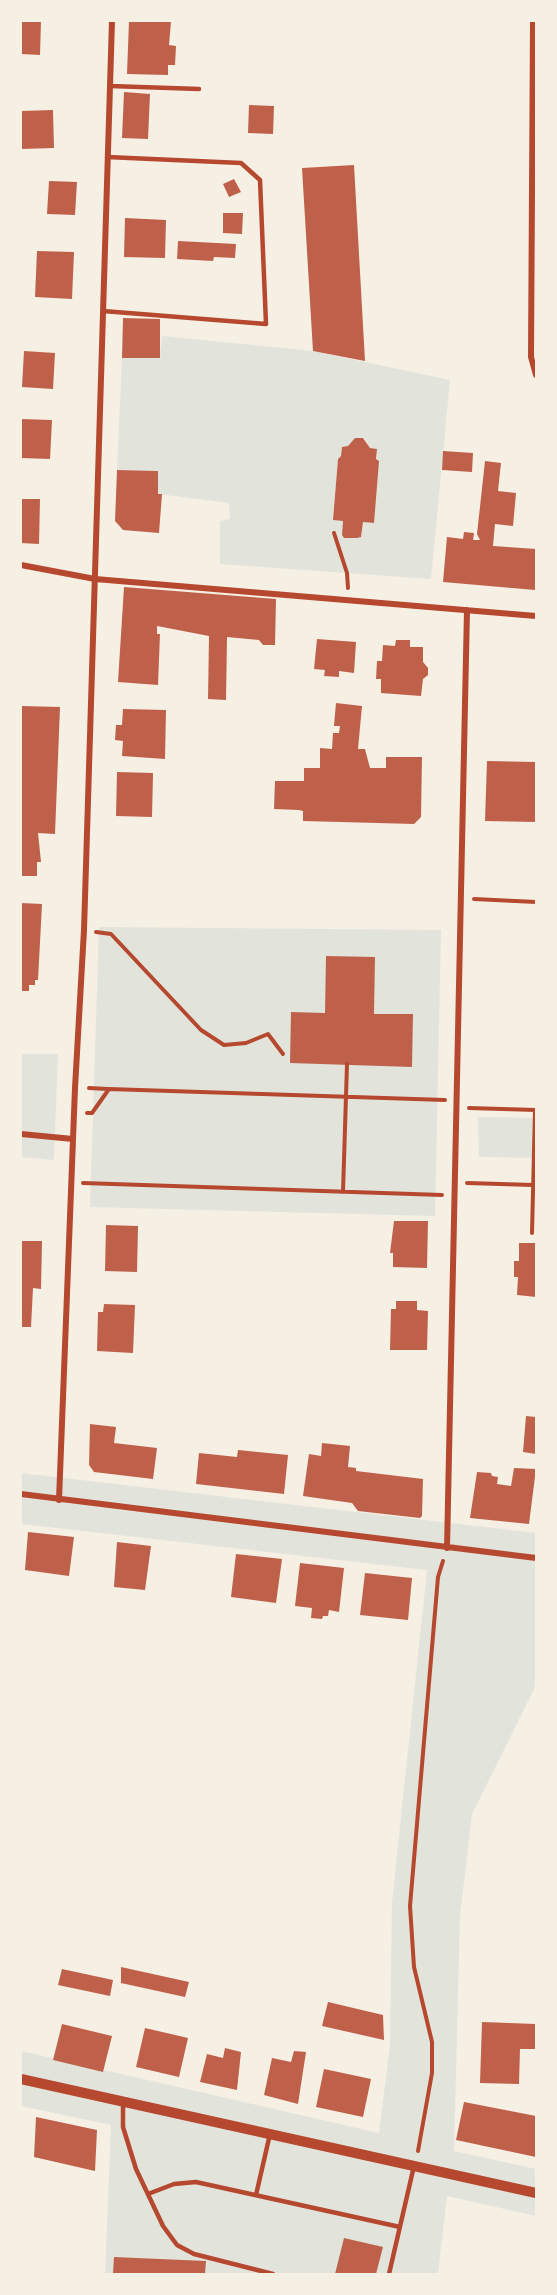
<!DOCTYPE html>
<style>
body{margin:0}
#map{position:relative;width:557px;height:2295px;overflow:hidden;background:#f6efe4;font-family:"Space Grotesk",sans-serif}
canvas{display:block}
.frame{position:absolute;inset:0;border:22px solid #f6efe4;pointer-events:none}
</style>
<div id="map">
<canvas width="557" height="2295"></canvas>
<div class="frame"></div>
</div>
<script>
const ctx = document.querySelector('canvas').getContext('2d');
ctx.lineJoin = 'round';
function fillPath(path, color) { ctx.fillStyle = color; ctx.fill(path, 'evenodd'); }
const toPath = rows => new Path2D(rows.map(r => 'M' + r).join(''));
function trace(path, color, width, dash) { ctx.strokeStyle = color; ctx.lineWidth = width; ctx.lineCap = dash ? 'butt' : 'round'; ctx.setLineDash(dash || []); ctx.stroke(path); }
fillPath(toPath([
 [162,336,313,351,450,380,431,579,220,564,220,521,230,519,229,503,158,494,158,471,117,470,122,358,160,358],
 [357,438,365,439,370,448,377,450,374,523,363,522,361,537,344,538,342,535,343,521,333,520,338,459,341,456,342,447,348,446],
 [99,927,441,930,435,1216,90,1207],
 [21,1054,58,1054,54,1160,21,1157],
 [478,1117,536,1118,536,1158,479,1157],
 [21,1473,536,1533,536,1685,472,1814,460,1916,454,2151,536,2169,536,2216,447,2196,438,2274,105,2274,111,2125,21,2106,21,2051,379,2133,390,2045,392,1902,427,1570,21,1524]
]), '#e2e4dc');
fillPath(toPath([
 [21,21,41,21,40,55,21,54],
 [129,21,171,21,169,45,176,46,175,65,168,65,168,75,127,74],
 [124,92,150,94,148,139,122,138],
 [249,105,274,106,273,134,248,133],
 [53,110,54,148,21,149,21,111],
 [354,165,365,361,313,351,302,168],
 [234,179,241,192,229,197,223,184],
 [49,181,77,182,75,215,47,214],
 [223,213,243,213,242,234,223,233],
 [125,218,166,220,165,258,124,257],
 [178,241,236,244,235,258,214,257,213,261,177,259],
 [37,251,74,252,72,299,35,297],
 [123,318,160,319,160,358,122,358],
 [24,351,55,353,53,389,22,387],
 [21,419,52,420,50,459,21,458],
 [355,438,363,438,370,448,377,449,376,459,379,461,374,523,363,522,361,537,357,538,344,538,342,535,343,521,333,520,338,459,341,456,342,447,348,446],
 [443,451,473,453,472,472,442,470],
 [485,461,501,463,498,491,516,493,513,526,495,524,493,546,536,549,535,590,443,582,447,537,463,539,464,532,474,533,473,540,480,540,477,534],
 [117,470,158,471,158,494,162,494,159,533,123,530,115,521],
 [21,499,40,499,39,544,21,543],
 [124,587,276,599,275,645,263,645,259,640,227,637,226,700,208,699,209,636,157,626,157,634,160,634,158,685,118,682],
 [317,639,356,642,354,673,339,671,339,677,324,676,325,670,314,669],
 [396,640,410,640,410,647,423,647,423,662,428,668,428,675,423,679,421,696,381,693,381,679,376,679,377,661,382,661,383,645,395,646],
 [336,703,362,706,358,749,365,749,370,768,386,768,386,757,422,757,421,817,414,824,303,821,303,811,299,810,274,809,275,781,304,781,304,768,320,768,320,748,332,749,333,733,339,733,340,726,334,726],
 [21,706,60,707,55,834,38,833,41,862,37,862,37,876,21,876],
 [123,709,166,710,165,759,122,756,123,741,115,740,116,725,122,725],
 [487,761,536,762,536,822,485,821],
 [117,772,153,773,152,817,116,816],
 [21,903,42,904,38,980,35,980,35,985,29,985,29,991,21,991],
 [326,956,375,957,374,1014,413,1014,412,1067,290,1063,291,1012,325,1013],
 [394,1221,428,1221,427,1268,393,1267,393,1253,390,1253],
 [106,1225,138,1226,137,1272,105,1271],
 [21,1241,42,1241,41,1289,33,1288,31,1327,21,1327],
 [519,1243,536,1243,536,1297,517,1295,518,1277,514,1277,514,1261,519,1261],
 [396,1301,417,1301,417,1310,428,1311,427,1350,390,1350,391,1309,396,1309],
 [104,1304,135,1305,133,1353,97,1351,98,1312,103,1312],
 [526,1416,536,1417,536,1454,523,1452],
 [90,1424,116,1427,114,1443,157,1448,153,1479,94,1472,89,1465],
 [322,1443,350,1446,348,1467,356,1468,356,1471,423,1479,422,1516,420,1518,358,1511,352,1503,303,1496,309,1454,321,1456],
 [238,1450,288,1455,284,1494,196,1484,199,1453,237,1457],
 [514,1468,536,1469,529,1524,470,1518,477,1472,491,1473,492,1476,498,1477,497,1484,511,1486],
 [28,1532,74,1537,69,1576,25,1570],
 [117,1542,151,1546,145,1590,114,1587],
 [236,1554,282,1559,276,1603,231,1597],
 [300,1563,344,1568,339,1612,329,1610,328,1616,323,1616,322,1619,311,1618,312,1608,295,1606],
 [365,1573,412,1578,408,1620,360,1615],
 [121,1967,189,1982,185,1997,121,1983],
 [62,1969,113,1980,110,1996,58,1985],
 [328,2002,383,2015,384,2040,322,2026],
 [482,2022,536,2024,536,2049,520,2049,519,2084,480,2083],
 [62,2024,112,2036,103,2072,53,2060],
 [145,2028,188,2038,179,2077,136,2067],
 [225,2048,241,2052,237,2090,200,2082,207,2054,223,2058],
 [294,2051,306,2052,298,2104,264,2095,272,2058,291,2062],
 [324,2069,371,2079,363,2117,316,2107],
 [464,2102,536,2116,536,2157,456,2140],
 [36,2117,97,2130,95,2171,34,2157],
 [344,2238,383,2247,376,2274,335,2274],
 [114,2257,206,2261,205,2274,113,2274]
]), '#bf614a');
trace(toPath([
 [334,533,347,573,348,588],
 [474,899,536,902],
 [96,932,111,934,201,1030,224,1045,246,1043,268,1034,283,1054],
 [89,1088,108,1089],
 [469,1108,536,1110],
 [87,1113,92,1113,109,1089,445,1100],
 [83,1183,442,1195],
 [467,1183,533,1185],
 [343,1192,347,1064],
 [532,1233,535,1110],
 [418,2151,432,2073,432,2042,414,1967,410,1906,438,1577,443,1561]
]), '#b5482f', 4);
trace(toPath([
 [110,86,199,89],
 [103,311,266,324,260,180,241,163,107,157],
 [123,2102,123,2127,136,2169,163,2226,177,2245,194,2254,273,2274],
 [148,2194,174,2184,196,2182,400,2227],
 [256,2195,270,2134],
 [389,2274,414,2166]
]), '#b5482f', 4.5);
trace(toPath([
 [533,21,531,357,536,375],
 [21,565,95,579,536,616],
 [21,1134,73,1139],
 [21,1494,536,1558],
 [59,1500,75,1088,84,930,112,21],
 [447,1548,467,610]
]), '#b5482f', 6);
trace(toPath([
 [21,2079,536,2193]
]), '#b5482f', 10);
</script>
